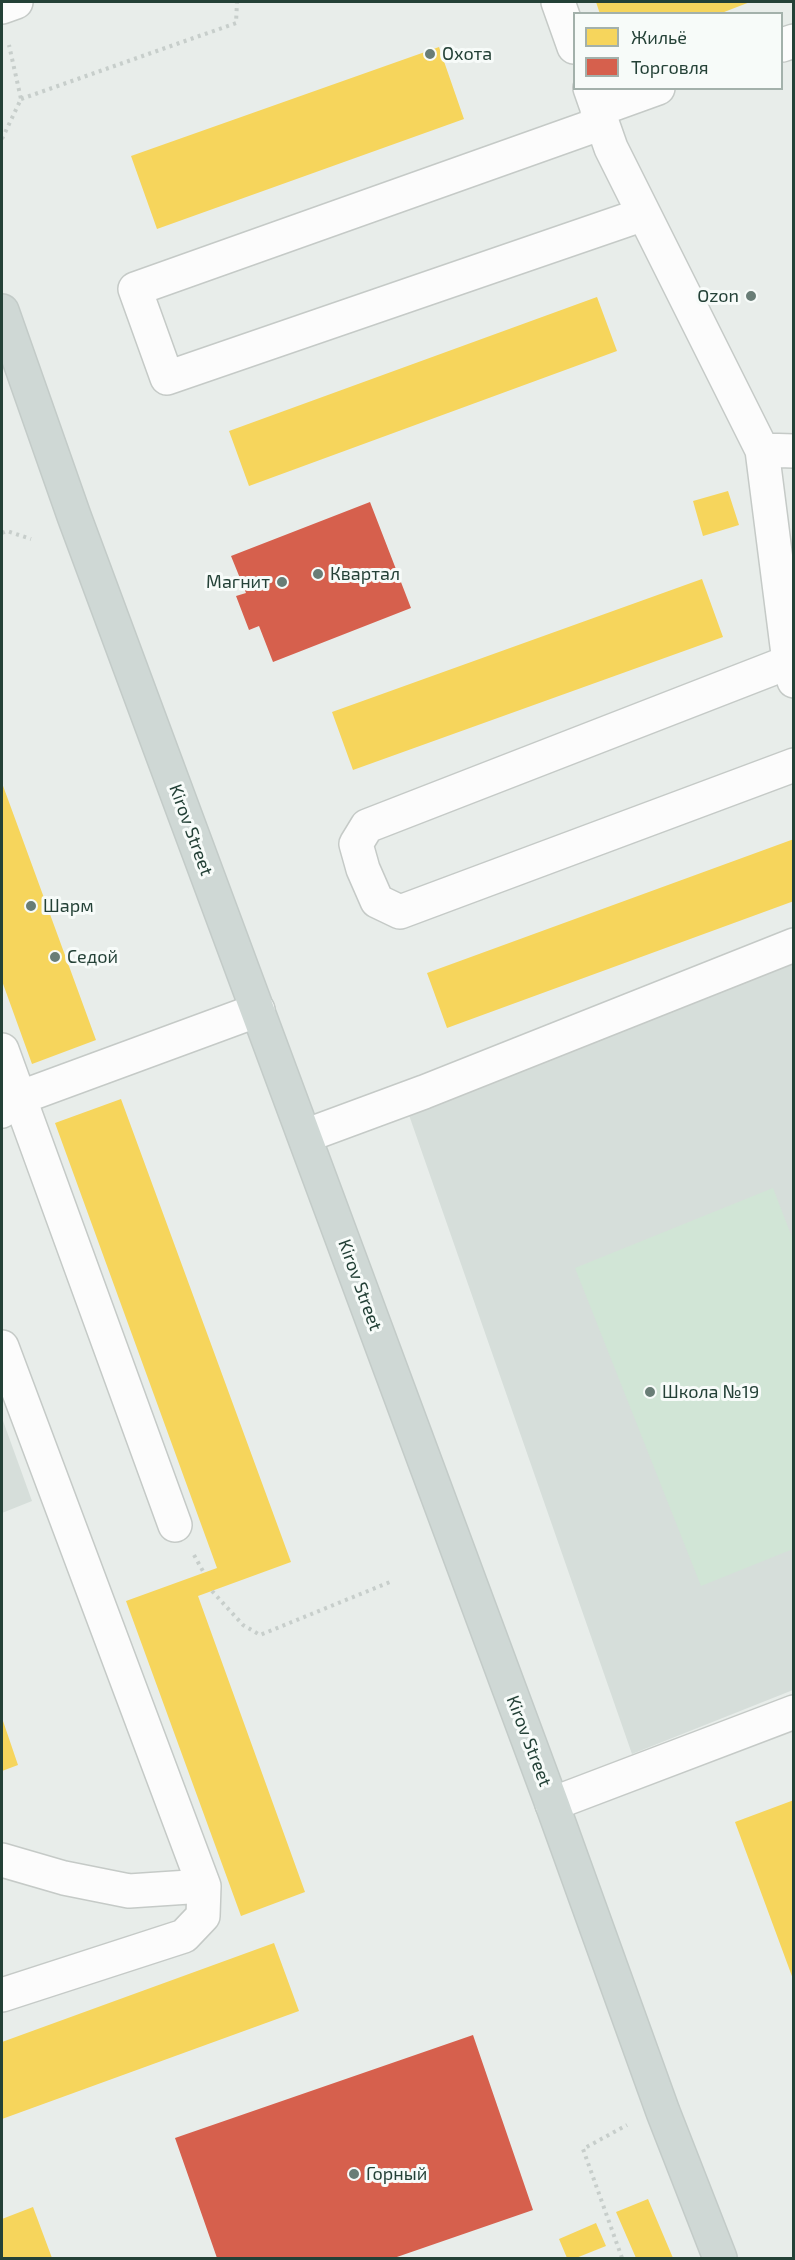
<!DOCTYPE html>
<meta charset="utf-8">
<style>
body{margin:0}
#map{position:relative;width:795px;height:2260px;overflow:hidden;background:#e8edea;font-family:"Exo 2",sans-serif}
canvas{display:block}
.frame{position:absolute;inset:0;border:3px solid #244137;pointer-events:none}
.legend{position:absolute;left:573px;top:12px;width:210px;height:78px;box-sizing:border-box;background:#f7fbf9;border:2px solid #a3b1ab;margin:0;padding:8px 10px;list-style:none;font-size:18px;color:#244137}
.legend li{display:flex;align-items:center;gap:12px;height:30px}
.legend b{width:30px;border:2px solid #a3b1ab}
</style>
<div id="map">
<canvas width="795" height="2260"></canvas>
<div class="frame"></div>
<ul class="legend">
<li><b style="height:16px;background:#f6d55c"></b>Жильё</li>
<li><b style="height:16px;background:#d6604d"></b>Торговля</li>
</ul>
</div>
<script>
const ctx = document.querySelector('canvas').getContext('2d');
ctx.lineJoin = 'round';
function fillPath(path, color) { ctx.fillStyle = color; ctx.fill(path, 'evenodd'); }
const toPath = rows => new Path2D(rows.map(r => 'M' + r).join(''));
function trace(path, color, width, dash) { ctx.strokeStyle = color; ctx.lineWidth = width; ctx.lineCap = dash ? 'butt' : 'round'; ctx.setLineDash(dash || []); ctx.stroke(path); }
function write(font, color, halo, rows, align = 'center') {
  ctx.font = font + ' "Exo 2",sans-serif'; ctx.lineWidth = 6; ctx.setLineDash([]); ctx.textBaseline = 'middle'; ctx.strokeStyle = halo; ctx.fillStyle = color; for (const [text, x, y, turn = 0] of rows) {
    ctx.save(); ctx.translate(x, y); ctx.rotate((+turn || 0) * Math.PI / 180); ctx.textAlign = isNaN(turn) ? turn : align; if (halo) ctx.strokeText(text, 0, 0); ctx.fillText(text, 0, 0); ctx.restore();
  }
}
fillPath(toPath([
 [793,956,793,1690,632,1754,402,1095],
 [2,1418,32,1501,2,1513]
]), '#d6deda');
fillPath(toPath([
 [773,1188,793,1240,793,1549,701,1586,575,1268]
]), '#d1e5d6');
fillPath(toPath([
 [596,2,750,2,719,14,600,14],
 [439,47,464,119,157,229,131,156],
 [597,297,617,351,249,486,229,431],
 [728,491,739,525,703,536,693,501],
 [702,579,723,637,353,770,332,712],
 [2,783,96,1040,32,1064,2,981],
 [794,839,794,901,447,1028,427,973],
 [121,1099,291,1562,198,1596,305,1892,241,1916,126,1601,217,1568,55,1123],
 [2,1718,18,1765,2,1771],
 [794,1800,794,1979,793,1979,735,1822],
 [274,1943,299,2011,2,2119,2,2042],
 [648,2199,673,2258,636,2258,616,2212],
 [33,2207,52,2258,2,2258,2,2219],
 [596,2223,606,2246,576,2258,567,2258,559,2239]
]), '#f6d55c');
fillPath(toPath([
 [370,502,411,608,273,662,259,626,249,630,236,596,246,593,231,556],
 [473,2035,533,2210,394,2258,217,2258,175,2138]
]), '#d6604d');
const minor = toPath([
 [558,2,574,47],
 [2,7,16,2],
 [782,45,794,41],
 [590,88,611,148,762,450,794,451],
 [597,110,658,88],
 [602,123,135,289,167,378,644,214],
 [762,450,789,662,794,681],
 [789,662,367,826,356,844,363,869,377,901,400,912,794,765],
 [2,1050,175,1525],
 [2,1111,19,1098,258,1010],
 [305,1136,424,1092,794,945],
 [2,1347,204,1886,129,1891,64,1878,2,1860],
 [552,1804,794,1712],
 [2,1995,184,1936,203,1916,204,1886]
]);
const major = toPath([
 [2,311,74,516,552,1804,663,2112,720,2258]
]);
trace(minor, '#c5cac7', 36);
trace(major, '#c3cbc8', 36);
trace(toPath([
 [21,99,236,23,237,2],
 [2,139,21,99,9,45],
 [2,533,7,531,31,539],
 [194,1555,204,1573],
 [212,1591,243,1625,260,1635,390,1582],
 [622,2258,583,2149,627,2125]
]), '#c7cecb', 4, [3, 4.5]);
trace(minor, '#fcfcfc', 33);
trace(major, '#cfd8d5', 33);
for (const [x, y, r, color] of [
 [430,54,6,"#697d76"],
 [751,296,6,"#697d76"],
 [318,574,6,"#697d76"],
 [282,582,6,"#697d76"],
 [31,906,6,"#697d76"],
 [55,957,6,"#697d76"],
 [650,1392,6,"#697d76"],
 [354,2174,6,"#697d76"]
]) { const dot = new Path2D(); dot.arc(x, y, r, 0, 2 * Math.PI); ctx.fillStyle = color; ctx.fill(dot); trace(dot, '#f7fbf9', 2); }
write('18px', '#244137', '#f7fbf9', [
 ["Охота",442,54],
 ["Ozon",739,296,"right"],
 ["Квартал",330,574],
 ["Магнит",270,582,"right"],
 ["Шарм",43,906],
 ["Седой",67,957],
 ["Школа №19",662,1392],
 ["Горный",366,2174]
], 'left');
write('18px', '#244137', '#f7fbf9', [
 ["Kirov Street",191,830,70],
 ["Kirov Street",360,1285,70],
 ["Kirov Street",529,1741,69]
]);
</script>
